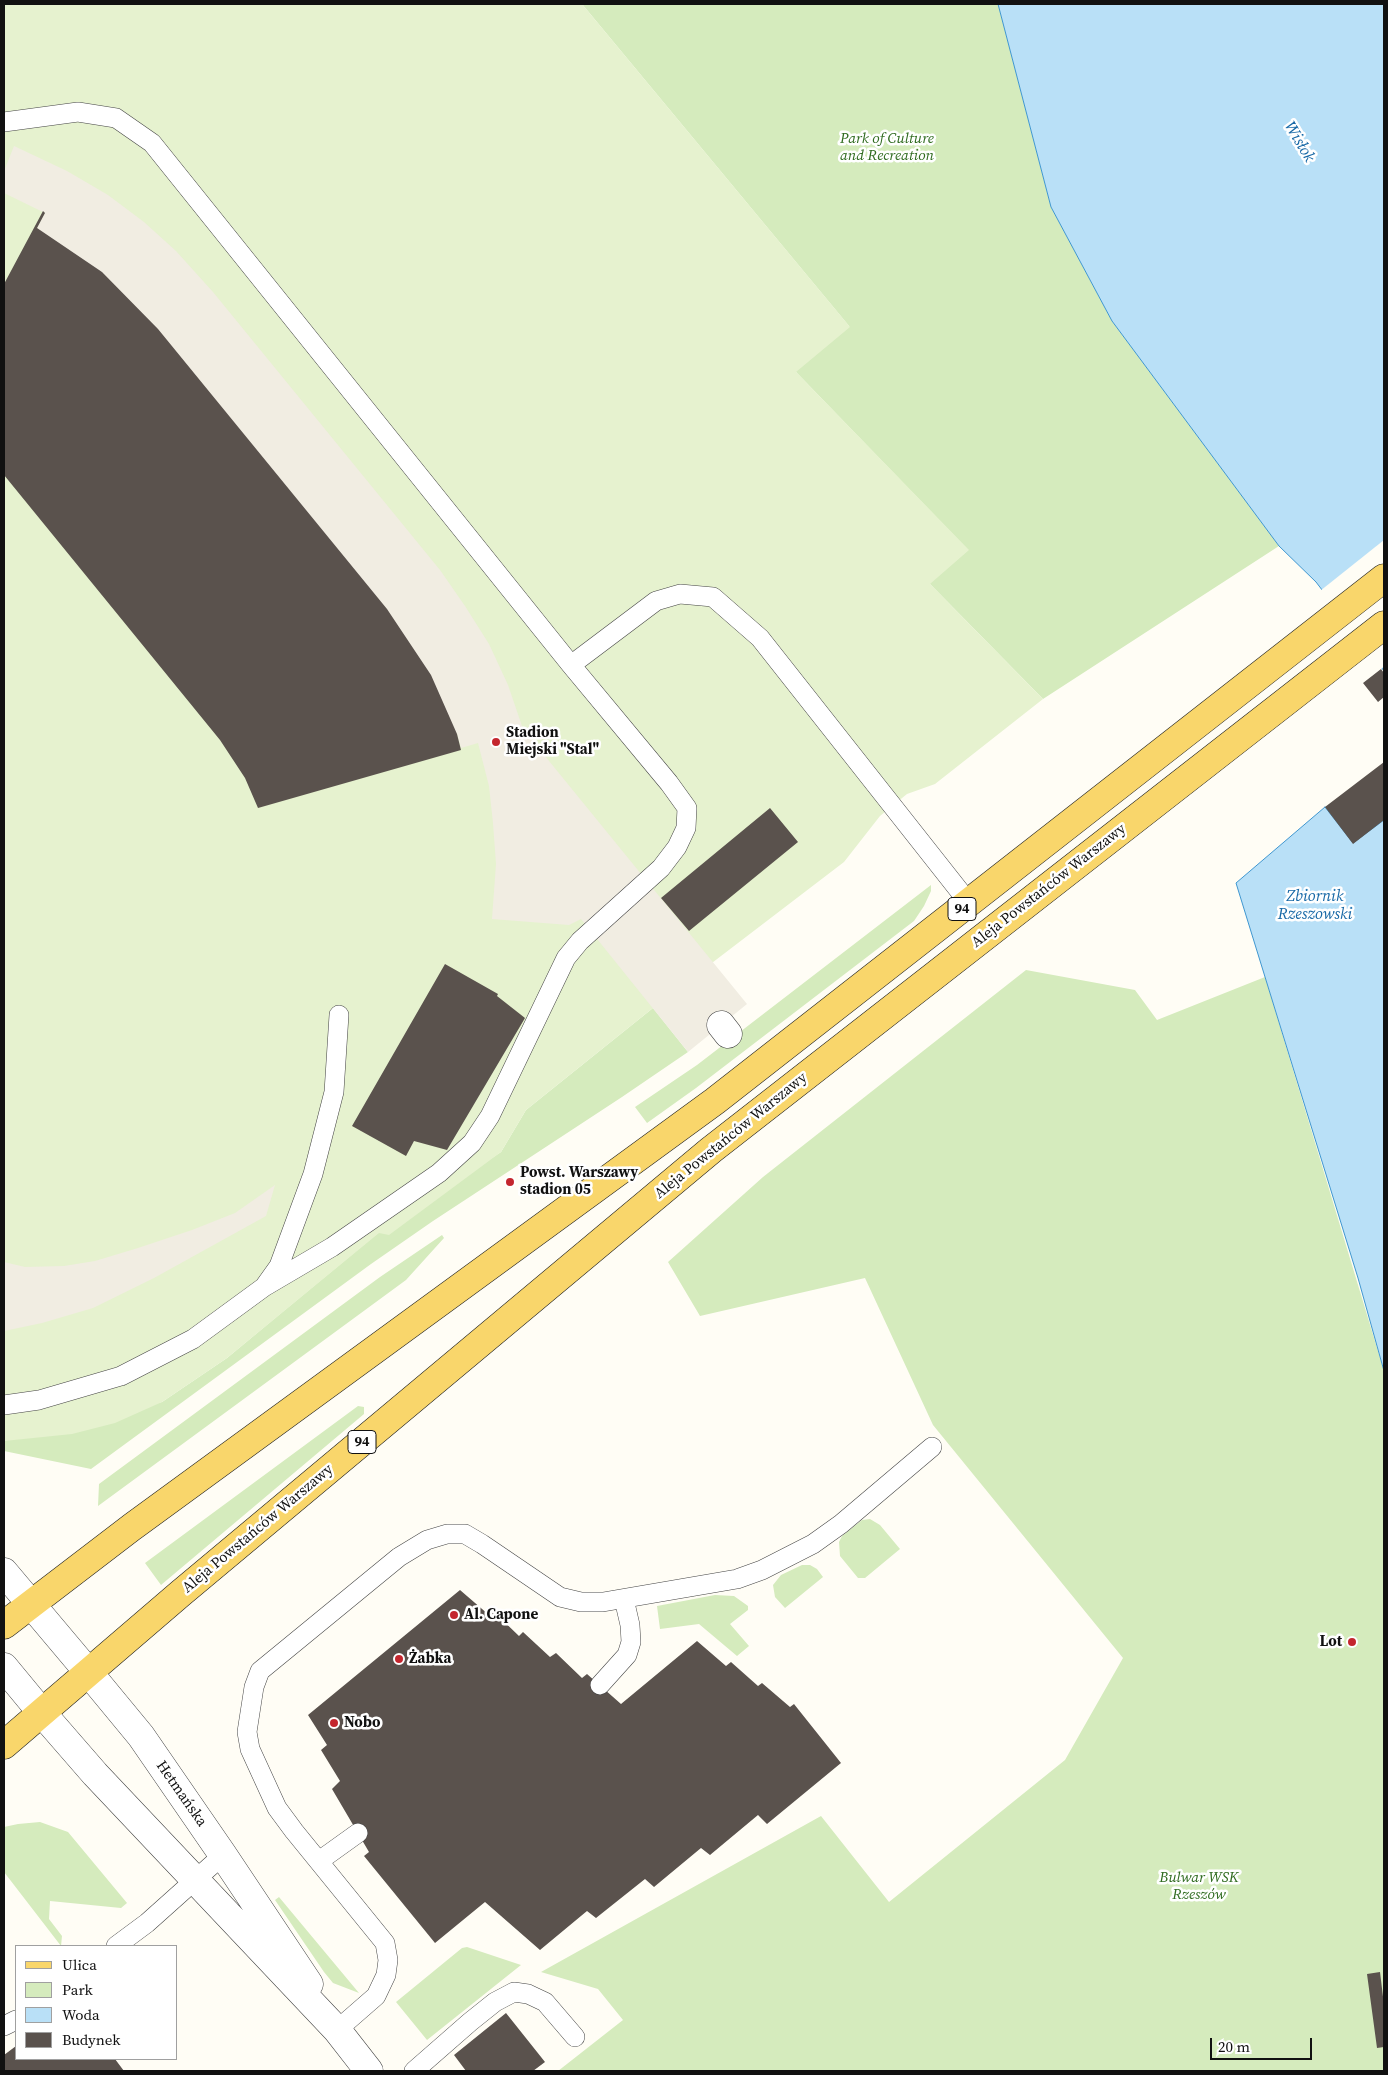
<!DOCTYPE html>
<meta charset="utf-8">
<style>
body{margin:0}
#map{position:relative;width:1388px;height:2075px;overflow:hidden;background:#fffdf5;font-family:"Source Serif 4",serif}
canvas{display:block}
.frame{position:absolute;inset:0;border:5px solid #111;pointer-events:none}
.legend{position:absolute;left:15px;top:1945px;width:162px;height:115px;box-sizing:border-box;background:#fff;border:1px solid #a0a0a0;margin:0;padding:6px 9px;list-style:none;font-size:15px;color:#111}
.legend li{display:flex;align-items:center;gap:10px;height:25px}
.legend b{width:25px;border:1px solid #a0a0a0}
.scale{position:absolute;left:1210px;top:2038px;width:102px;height:22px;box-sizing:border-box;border:2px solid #111;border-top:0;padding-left:6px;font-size:15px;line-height:18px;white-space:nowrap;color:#111;-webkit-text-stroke:4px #fff;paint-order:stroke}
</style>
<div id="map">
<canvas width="1388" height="2075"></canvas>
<div class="frame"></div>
<ul class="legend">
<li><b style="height:6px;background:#f9d66b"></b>Ulica</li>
<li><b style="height:14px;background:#d5ebbd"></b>Park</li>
<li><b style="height:14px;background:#b9e0f7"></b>Woda</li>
<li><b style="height:14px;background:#5a524d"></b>Budynek</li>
</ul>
<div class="scale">20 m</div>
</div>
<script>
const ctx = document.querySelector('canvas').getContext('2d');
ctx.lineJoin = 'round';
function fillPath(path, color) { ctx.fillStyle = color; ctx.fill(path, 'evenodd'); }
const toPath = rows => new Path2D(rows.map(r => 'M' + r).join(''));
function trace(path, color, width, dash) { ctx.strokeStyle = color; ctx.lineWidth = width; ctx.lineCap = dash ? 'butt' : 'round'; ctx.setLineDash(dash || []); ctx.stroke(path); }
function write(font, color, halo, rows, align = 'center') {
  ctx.font = font + ' "Source Serif 4",serif'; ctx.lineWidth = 5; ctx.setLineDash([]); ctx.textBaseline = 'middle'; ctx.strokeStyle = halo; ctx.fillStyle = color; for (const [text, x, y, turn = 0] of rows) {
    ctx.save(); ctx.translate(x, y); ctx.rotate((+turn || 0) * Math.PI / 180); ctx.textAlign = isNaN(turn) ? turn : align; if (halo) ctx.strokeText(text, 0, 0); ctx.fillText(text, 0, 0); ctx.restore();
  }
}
fillPath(toPath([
 [582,4,998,4,1051,207,1112,321,1279,546,1043,699,929,583,968,550,795,371,849,326],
 [931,885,931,891,924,906,914,921,696,1088,647,1123,635,1107,697,1065],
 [1026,970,1135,990,1157,1020,1265,977,1384,1371,1384,2071,558,2071,623,2020,598,1989,541,1972,821,1816,889,1902,1065,1760,1123,1658,933,1425,865,1278,700,1316,668,1262,763,1177],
 [653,1008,688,1052,622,1097,433,1221,371,1264,91,1469,4,1451,4,1441,162,1402,227,1358,379,1232,501,1152,526,1110],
 [442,1235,444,1238,406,1280,98,1506,99,1484,380,1277],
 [358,1406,364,1407,364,1414,161,1585,145,1563],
 [870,1519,880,1525,900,1549,865,1578,858,1578,840,1556,839,1542,842,1536,862,1520],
 [802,1565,810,1565,817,1569,823,1577,785,1608,775,1597,773,1585,781,1575],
 [715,1595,734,1596,748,1606,748,1610,730,1624,749,1646,737,1656,699,1624,660,1629,657,1606],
 [40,1822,68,1832,127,1903,121,1908,50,1901,49,1919,62,1936,61,1946,4,1872,4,1827,18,1824],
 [279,1897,359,1993,333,1983,324,1972,275,1900],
 [467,1947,521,1965,427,2040,396,2002,462,1948]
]), '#d5ebbd');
fillPath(toPath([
 [4,4,582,4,850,327,796,372,969,550,930,584,1043,699,935,784,907,794,880,816,844,862,653,1008,526,1110,501,1152,389,1235,379,1233,227,1358,162,1402,115,1423,72,1434,4,1441]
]), '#e6f2cf');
fillPath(toPath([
 [14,146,67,171,108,195,144,222,176,251,213,292,440,570,465,606,489,644,508,685,523,729,747,1004,688,1052,581,919,569,925,492,919,496,864,493,823,489,786,478,743,461,748,457,734,37,228,45,213,4,193,4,171],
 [275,1185,266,1216,154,1278,93,1308,42,1323,4,1331,4,1262,25,1267,64,1266,95,1261,138,1248,192,1230,235,1213]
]), '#f1ede2');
const water = toPath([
 [998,4,1384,4,1384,671,1316,582,1279,546,1112,321,1051,207,998,4],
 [1325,807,1353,843,1384,820,1384,1371,1358,1278,1236,883,1325,807]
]);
fillPath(water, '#b9e0f7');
trace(water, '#3f96cf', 1);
fillPath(toPath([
 [1384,540,1384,666,1381,669,1320,591]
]), '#fffdf5');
fillPath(toPath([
 [43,211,45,213,37,228,102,272,158,329,387,609,431,675,457,734,461,750,258,808,245,778,220,740,4,475,4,284],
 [1381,669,1384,673,1384,697,1378,702,1363,683],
 [1384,762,1384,820,1353,844,1325,807],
 [770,808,798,842,689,931,661,898],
 [445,964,498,994,497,996,525,1018,447,1150,414,1141,406,1156,352,1126],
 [460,1590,489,1615,493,1611,519,1636,523,1632,550,1657,556,1653,582,1678,587,1674,621,1704,697,1641,726,1666,731,1662,758,1686,762,1683,790,1707,794,1704,841,1763,767,1824,758,1815,710,1855,701,1848,654,1887,645,1879,596,1918,587,1911,540,1950,485,1902,435,1943,364,1856,369,1852,332,1789,340,1781,321,1750,327,1745,308,1715],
 [1380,1972,1384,2005,1384,2047,1377,2048,1367,1974],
 [506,2013,545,2062,533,2071,466,2071,454,2055],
 [16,2046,16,2059,115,2059,124,2071,4,2071,4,2055]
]), '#5a524d');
const service = toPath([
 [4,122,78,112,116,118,152,143,571,665,669,783,687,808,686,828,677,847,661,868,580,941,566,958,490,1116,472,1143,439,1173,332,1247,264,1287],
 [571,665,656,601,680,594,713,597,760,638,969,903],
 [4,1405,39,1400,121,1376,193,1339,264,1287,279,1266,313,1174,334,1092,339,1015],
 [600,1685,627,1655,631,1642,630,1625,624,1599],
 [319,1861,358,1833],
 [116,1946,147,1923,223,1855],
 [4,2026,16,2020],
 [337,2030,376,1996,386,1975,388,1960,385,1943,294,1831,277,1808,250,1749,247,1732,254,1687,260,1671,399,1557,427,1540,447,1534,465,1534,482,1544,560,1597,581,1602,603,1602,737,1579,762,1570,813,1544,841,1524,932,1447],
 [414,2071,470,2022,495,2002,514,1992,528,1994,545,2002,575,2037]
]);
const pedestrian = toPath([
 [721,1025,728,1034]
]);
const minor = toPath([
 [89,1673,141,1736,223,1855,309,1984],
 [42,1713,95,1774,337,2030,369,2071]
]);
const tertiary = toPath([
 [4,1572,89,1673],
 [4,1667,42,1713]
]);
const primary = toPath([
 [4,1625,132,1527,715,1101,1384,578],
 [4,1745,181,1593,711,1150,1384,625]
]);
trace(service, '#444', 20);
trace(pedestrian, '#444', 29);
trace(minor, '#444', 29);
trace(tertiary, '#444', 29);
trace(primary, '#222', 29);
trace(service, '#fff', 19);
trace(pedestrian, '#fff', 28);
trace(minor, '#fff', 28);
trace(tertiary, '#fff', 28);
trace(primary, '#f9d66b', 28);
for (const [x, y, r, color] of [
 [496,742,5,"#c4262e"],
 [510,1182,5,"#c4262e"],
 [454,1615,5,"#c4262e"],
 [1352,1642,5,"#c4262e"],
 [399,1659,5,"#c4262e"],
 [334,1723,5,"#c4262e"]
]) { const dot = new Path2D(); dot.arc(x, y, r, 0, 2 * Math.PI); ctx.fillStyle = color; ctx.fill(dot); trace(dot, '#fff', 2); }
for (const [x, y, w] of [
 [962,909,28],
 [362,1442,28]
]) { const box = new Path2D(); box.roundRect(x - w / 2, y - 11.5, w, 23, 4); ctx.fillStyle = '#fff'; ctx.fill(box); trace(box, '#111', 1); }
write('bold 14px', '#111', null, [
 ["94",962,909],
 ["94",362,1442]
]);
write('italic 15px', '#2f6b1f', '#fff', [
 ["Park of Culture",887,139],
 ["and Recreation",887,156],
 ["Bulwar WSK",1199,1878],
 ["Rzeszów",1199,1895]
]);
write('bold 15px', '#111', '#fff', [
 ["Stadion",506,733],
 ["Miejski \"Stal\"",506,750],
 ["Powst. Warszawy",520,1173],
 ["stadion 05",520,1190],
 ["Al. Capone",464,1615],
 ["Lot",1342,1642,"right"],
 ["Żabka",409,1659],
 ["Nobo",344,1723]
], 'left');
write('15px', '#111', '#fff', [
 ["Aleja Powstańców Warszawy",1049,886,-38],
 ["Aleja Powstańców Warszawy",731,1136,-39],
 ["Aleja Powstańców Warszawy",258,1529,-40],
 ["Hetmańska",181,1794,55]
]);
write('italic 16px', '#1768a6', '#fff', [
 ["Wisłok",1299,142,59],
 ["Zbiornik",1315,897],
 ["Rzeszowski",1315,915]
]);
</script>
